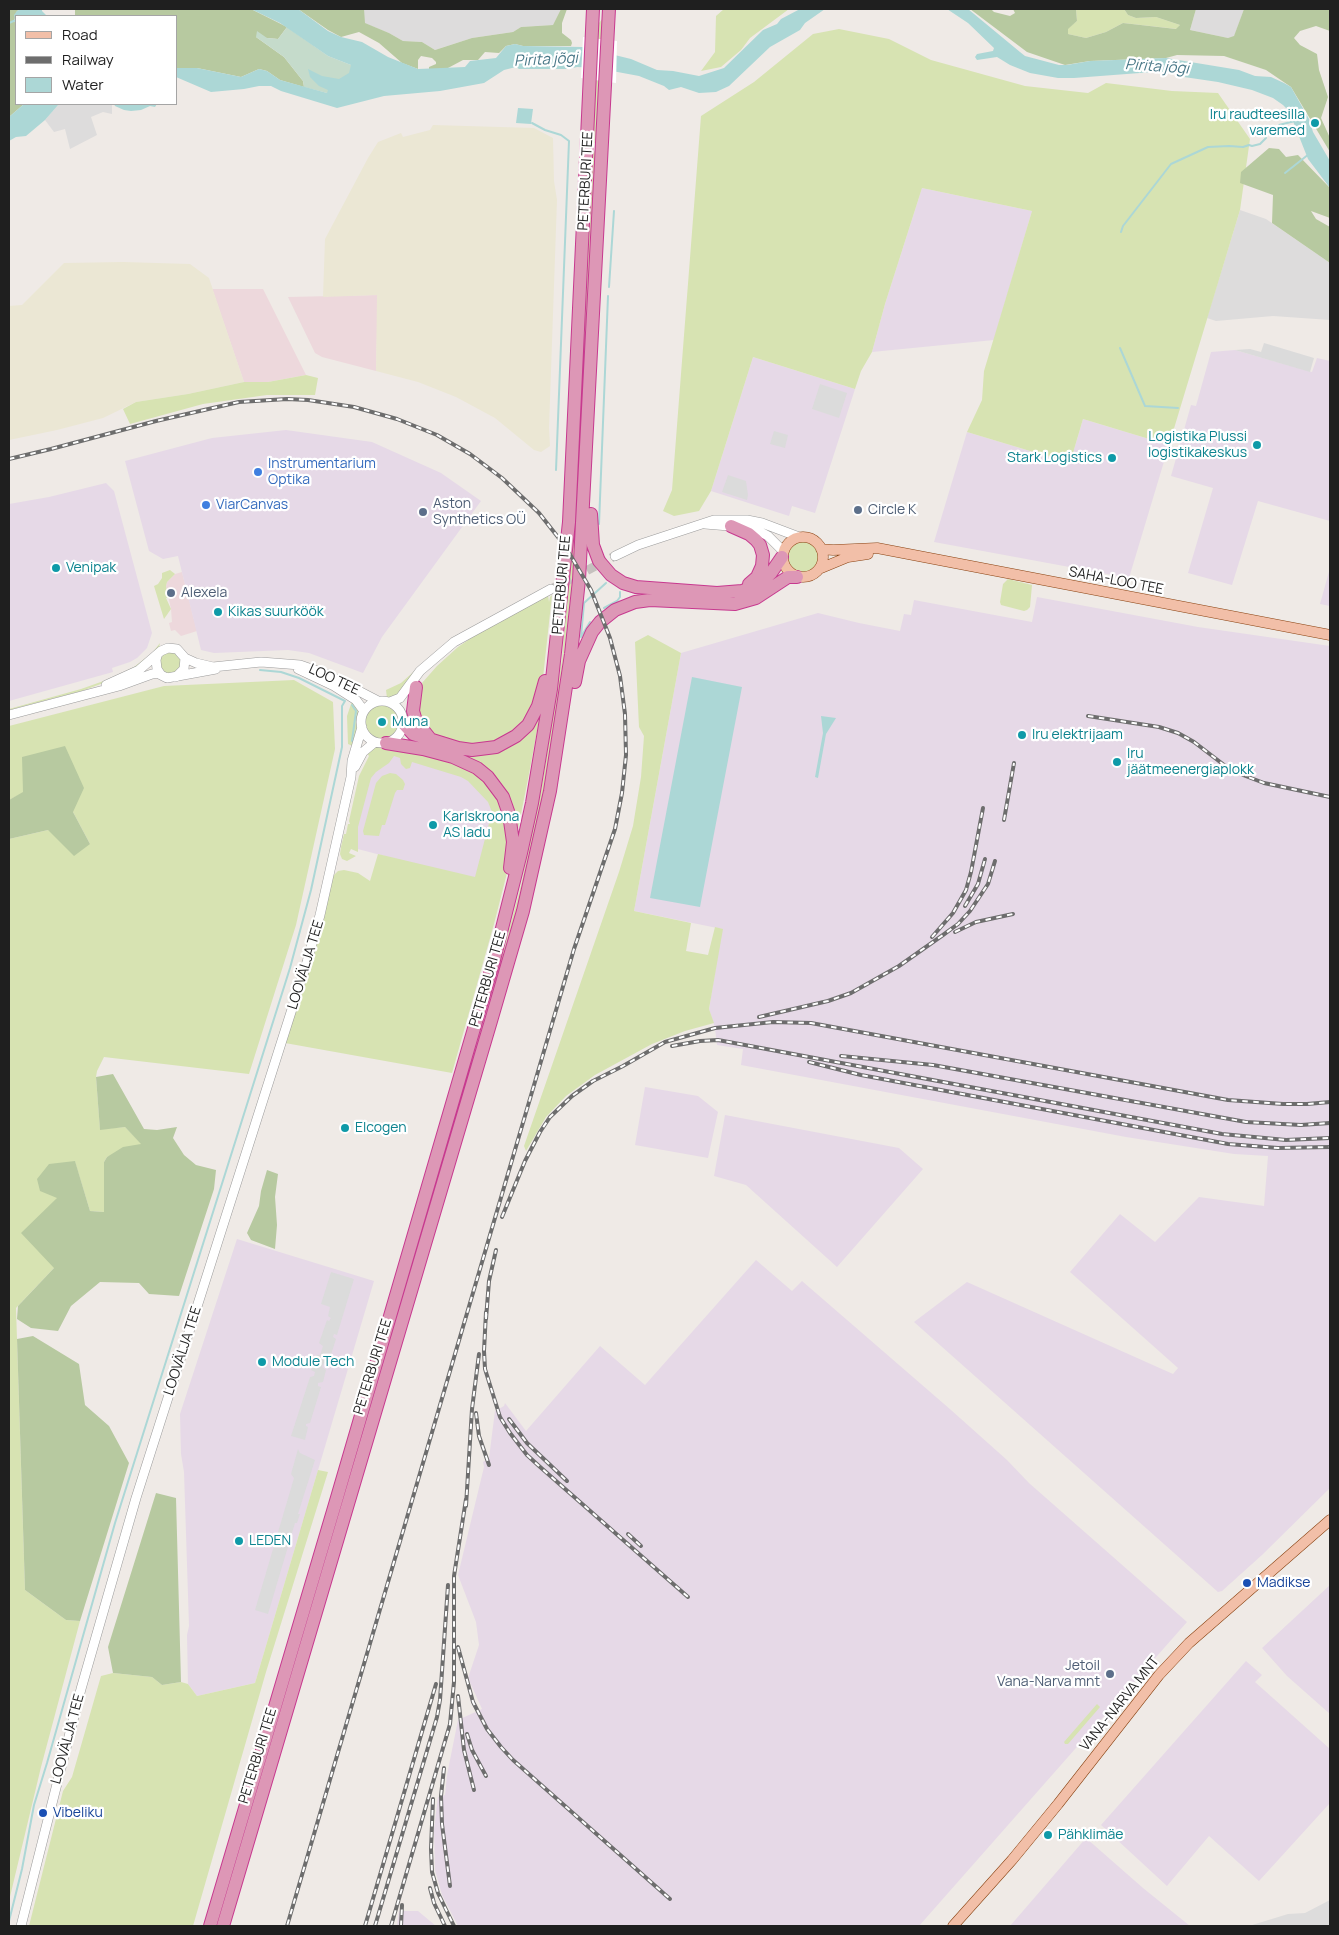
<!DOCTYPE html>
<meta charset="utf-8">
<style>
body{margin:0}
#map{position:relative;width:1339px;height:1935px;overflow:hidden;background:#efeae6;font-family:Manrope,sans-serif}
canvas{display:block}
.frame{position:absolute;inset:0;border:10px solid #1f1f1f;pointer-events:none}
.legend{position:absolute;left:15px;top:15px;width:162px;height:90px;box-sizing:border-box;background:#fff;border:1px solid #a5a5a5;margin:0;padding:6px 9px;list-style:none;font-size:15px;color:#1f1f1f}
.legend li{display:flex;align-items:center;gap:10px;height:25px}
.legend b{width:25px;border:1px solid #a5a5a5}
</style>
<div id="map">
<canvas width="1339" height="1935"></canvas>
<div class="frame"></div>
<ul class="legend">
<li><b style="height:6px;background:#f2bfa8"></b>Road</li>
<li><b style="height:6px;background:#6d6d6d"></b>Railway</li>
<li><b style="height:14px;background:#acd7d6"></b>Water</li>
</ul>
</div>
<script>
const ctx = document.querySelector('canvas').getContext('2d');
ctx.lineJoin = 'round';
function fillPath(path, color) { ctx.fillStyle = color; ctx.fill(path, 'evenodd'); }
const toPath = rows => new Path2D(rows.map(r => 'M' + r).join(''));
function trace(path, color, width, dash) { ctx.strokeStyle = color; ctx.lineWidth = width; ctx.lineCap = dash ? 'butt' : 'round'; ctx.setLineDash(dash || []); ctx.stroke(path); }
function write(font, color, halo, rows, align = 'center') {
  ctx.font = font + ' Manrope,sans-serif'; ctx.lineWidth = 4.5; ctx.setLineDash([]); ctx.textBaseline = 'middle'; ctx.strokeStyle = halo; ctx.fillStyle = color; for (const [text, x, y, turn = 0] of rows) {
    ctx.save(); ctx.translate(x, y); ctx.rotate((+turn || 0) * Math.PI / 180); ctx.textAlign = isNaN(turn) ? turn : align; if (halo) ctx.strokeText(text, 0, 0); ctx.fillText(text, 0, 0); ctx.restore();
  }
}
fillPath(toPath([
 [326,9,561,9,553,25,521,27,513,32,472,38,435,50,422,42,403,41,389,33,364,23],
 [1196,9,1244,9,1234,37,1228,38,1190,30],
 [59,104,112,104,112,114,103,112,91,117,97,135,70,149,65,129,54,132,45,120],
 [1240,210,1266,219,1330,263,1330,320,1273,316,1216,321,1207,318],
 [1330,1900,1330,1926,1249,1926,1288,1914,1305,1913]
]), '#dddcdc');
fillPath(toPath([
 [212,289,263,289,306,375,268,382,244,382],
 [378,295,376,371,322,357,315,353,288,297],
 [182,572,197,631,181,636,175,630,171,631,169,623,172,622,171,609,166,586,167,582,175,574]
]), '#edd8dc');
fillPath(toPath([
 [922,188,1032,211,994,340,872,352,885,304],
 [1235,350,1312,372,1317,358,1330,361,1330,521,1258,501,1232,585,1188,573,1213,488,1171,476,1191,405,1196,406,1211,352],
 [753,357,855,389,815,513,792,506,789,516,711,491],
 [1083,419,1169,445,1129,578,934,542,967,432,1070,463],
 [286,430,372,442,441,473,481,501,382,637,363,673,309,653,288,650,214,653,201,650,178,556,163,559,149,551,125,461,212,438],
 [106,483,114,491,152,633,147,648,137,658,130,662,112,668,113,672,9,701,9,504,49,497],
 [1330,568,1330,606,1320,604],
 [1037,597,1198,627,1330,646,1330,1488,1262,1555,1222,1591,1218,1592,914,1322,967,1282,1173,1374,1178,1368,1070,1272,1120,1214,1155,1242,1199,1197,1264,1206,1268,1156,1234,1154,1126,1137,741,1065,743,1049,717,1045,715,1028,709,1009,722,929,634,911,681,653,818,613,859,623,900,631,904,614,911,615,914,600,1032,622],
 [392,754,470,778,491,801,499,828,492,884,350,847,372,765],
 [645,1087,698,1096,718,1112,708,1158,635,1145],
 [725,1115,899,1148,923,1169,837,1267,746,1185,714,1176],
 [237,1239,374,1281,255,1683,197,1696,188,1684,187,1635,189,1626,184,1472,181,1454,180,1414],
 [756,1260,792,1291,802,1281,951,1410,1007,1460,1029,1483,1187,1622,919,1926,458,1926,442,1895,435,1870,434,1829,438,1797,445,1795,447,1775,458,1720,482,1709,468,1678,479,1645,476,1622,458,1575,484,1467,483,1462,489,1458,495,1411,504,1406,505,1403,526,1431,600,1346,645,1385],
 [1330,1585,1330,1714,1287,1676,1262,1648],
 [1246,1661,1262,1675,1255,1682,1330,1749,1330,1803,1259,1881,1209,1836,1167,1886,1101,1825],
 [1086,1838,1143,1888,1190,1926,1010,1926],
 [399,1911,418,1911,436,1926,397,1926]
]), '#e6d9e7');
fillPath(toPath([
 [433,125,534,128,553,138,554,181,557,200,549,428,550,446,541,452,534,450,495,418,456,397,418,382,376,371,377,295,323,297,325,239,368,158,378,142,401,133,403,137,430,130],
 [123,262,190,264,209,278,244,382,188,394,136,402,103,418,57,430,9,440,9,306,22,305,64,263]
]), '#ebe7d4');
fillPath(toPath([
 [724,9,789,9,750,38,741,50,721,67,701,71,715,52,716,16],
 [1076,9,1124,9,1128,15,1136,18,1156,17,1180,25,1177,29,1123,23,1106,32,1086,38,1068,34,1067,29,1077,21],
 [603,18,597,143,596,144,593,142,599,23],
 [839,29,889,39,931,60,1025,86,1088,93,1106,83,1172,91,1218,93,1250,139,1240,210,1169,445,1083,419,1070,463,967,432,982,400,984,371,1032,211,922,188,885,304,872,352,861,371,855,389,753,357,711,491,699,511,674,516,663,511,672,490,701,116,754,82,813,34],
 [594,151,596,152,582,458,572,584,555,728,537,824,507,953,218,1926,215,1926,492,993,521,885,542,785,562,659,568,585,592,152],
 [306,375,318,378,315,395,267,395,203,404,130,424,123,409,136,402,188,394,244,382,268,382],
 '786 557a17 17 0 1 1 34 0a17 17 0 1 1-34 0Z',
 [170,570,175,574,167,582,166,586,168,598,166,598,171,609,164,619,154,586,158,584,162,578,162,573],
 [1008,579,1032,585,1030,607,1027,610,1024,611,1001,605,1000,602,1003,584],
 [548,595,549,602,550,597,552,595,543,678,532,712,511,736,478,747,434,736,417,716,419,689,422,683,437,666,458,647,477,634],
 [648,635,681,653,634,911,691,923,686,951,708,955,715,927,723,929,709,1009,714,1023,685,1031,652,1044,595,1075,566,1096,546,1117,526,1151,524,1146,619,872,633,826,641,777,644,736,639,727,635,642],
 [160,643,159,648,144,663,106,682,82,691,9,710,9,709,81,689,112,678,134,667,152,653],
 '160 663a11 11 0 1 1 22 0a11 11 0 1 1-22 0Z',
 [420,666,397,695,387,698,386,690,401,683],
 [294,680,333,702,335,749,296,925,249,1074,104,1057,97,1071,96,1077,100,1129,125,1127,142,1144,107,1157,104,1162,104,1212,90,1211,75,1162,57,1198,54,1268,16,1308,25,1590,66,1620,80,1621,41,1767,9,1901,9,839,48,830,90,844,73,812,23,793,9,800,9,726,164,686],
 [352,701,359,710,359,716,355,747,348,744,347,716],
 '365 722a17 17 0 1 1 34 0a17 17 0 1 1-34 0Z',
 [541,709,529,774,516,839,502,789,420,741,487,753],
 [378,746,414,750,474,770,503,803,509,858,507,873,494,924,452,1073,285,1043,322,925,333,876,338,871,344,870,358,873,370,881,378,854,475,877,492,812,488,802,468,781,461,777,412,762,410,768,406,769,401,764,400,758,394,756,389,763,376,772,371,778,358,827,358,852,351,849,349,853,356,856,347,861,342,859,340,854,341,847,344,834,346,834,348,824,350,824,349,821,359,776,369,756,366,752],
 [390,773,396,774,403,780,405,784,403,790,397,790,395,793,385,825,382,825,379,836,364,835,363,831,376,783,382,776],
 [318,1470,328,1472,266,1672,193,1926,29,1926,63,1791,72,1777,101,1676,113,1673,152,1677,162,1685,181,1682,188,1684,197,1696,255,1683],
 [1097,1704,1100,1707,1068,1744,1065,1744,1064,1742]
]), '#d7e3b2');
fillPath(toPath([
 [9,9,21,9,17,11,14,21,16,24,16,104,24,104,9,117],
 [75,9,251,9,287,27,278,39,256,37,284,57,303,81,304,87,280,80,267,71,259,69,241,77,197,68,176,68,176,16,75,16],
 [298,9,364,9,365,23,389,33,403,41,422,42,435,50,472,38,513,32,521,27,553,25,561,9,567,9,562,23,562,33,571,40,572,43,571,46,523,46,515,44,506,46,499,53,485,52,478,60,463,60,448,68,429,70,429,67,436,64,436,62,432,58,421,56,418,60,418,69,402,63,379,43,359,32,341,37,328,30],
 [970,9,991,9,994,12,1010,16,1015,13,1013,9,1076,9,1077,21,1068,29,1068,34,1086,38,1106,32,1123,23,1176,29,1180,25,1156,17,1136,18,1128,15,1124,9,1196,9,1190,30,1228,38,1234,36,1244,9,1330,9,1330,31,1316,26,1300,31,1294,38,1300,45,1317,54,1319,70,1328,97,1321,118,1330,138,1330,152,1291,87,1266,70,1224,56,1177,55,1166,58,1090,61,1065,65,1027,52],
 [1269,148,1279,149,1286,157,1298,155,1330,188,1330,218,1311,211,1316,219,1330,227,1330,263,1272,223,1273,195,1240,183,1241,172],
 [65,746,84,788,73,812,90,844,74,856,48,830,9,839,9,800,23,792,22,757],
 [113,1074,144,1129,157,1130,177,1127,173,1138,184,1155,196,1165,216,1170,214,1189,179,1296,149,1294,139,1283,100,1282,71,1306,58,1331,31,1328,17,1319,18,1306,54,1268,21,1233,57,1198,40,1191,37,1179,49,1164,75,1161,90,1211,104,1212,104,1162,107,1157,123,1147,141,1144,125,1127,100,1130,96,1077],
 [267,1170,278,1174,275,1197,277,1225,275,1249,251,1240,247,1233,259,1206,261,1191],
 [33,1336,79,1364,85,1405,109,1426,129,1463,80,1621,66,1620,25,1590,17,1339],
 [156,1493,176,1498,181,1682,162,1685,152,1677,113,1673,108,1647]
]), '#b7c9a0');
fillPath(toPath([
 [287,27,328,56,351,65,354,76,327,93,304,87,303,81,284,57,256,37,257,31,267,38,278,39]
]), '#c5dbcb');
fillPath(toPath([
 [1264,343,1314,358,1310,372,1235,350,1250,349,1261,352],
 [820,384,847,393,839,418,812,409],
 [774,431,788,435,785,448,770,444],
 [728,475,746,481,748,495,747,500,722,492],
 [331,1272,354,1279,337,1335,334,1334,333,1337,336,1339,328,1364,324,1363,322,1367,326,1370,323,1382,318,1383,318,1386,321,1387,310,1423,306,1424,306,1426,308,1427,305,1440,291,1436,310,1377,314,1376,315,1372,311,1370,316,1355,320,1355,323,1346,319,1343,327,1320,329,1321,331,1318,328,1316,330,1307,321,1304],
 [298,1449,300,1453,315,1460,298,1514,300,1514,297,1523,295,1523,268,1614,255,1610,294,1478,291,1474]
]), '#dbdbdb');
fillPath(toPath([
 [21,9,42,9,42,11,47,16,16,16,16,24,14,15,17,11],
 [251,9,298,9,328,31,341,37,362,42,388,57,418,69,465,67,470,61,496,58,506,46,515,44,523,46,582,47,631,59,657,70,673,71,699,76,724,68,763,30,777,24,781,19,800,9,825,9,805,23,800,30,770,47,729,86,716,92,699,93,681,87,669,90,664,86,639,76,596,68,577,67,569,69,519,69,516,67,504,70,484,83,440,91,384,96,337,108,281,91,271,86,259,86,244,89,211,92,176,77,176,68,197,68,241,77,259,69,267,71,280,80,327,93,328,90,319,86,310,77,308,69,322,76,339,79,349,73,351,65,328,56,280,23],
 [947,9,968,9,1020,52,1025,56,1059,65,1067,65,1090,61,1166,58,1239,70,1255,76,1271,77,1284,83,1291,87,1309,119,1313,132,1330,161,1330,188,1308,159,1289,111,1283,105,1273,98,1252,90,1218,82,1184,77,1172,73,1153,72,1074,78,1058,78,1030,73,1010,65,997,57,977,60,975,57,977,54,993,51,994,48,968,23],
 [24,104,59,104,45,120,26,136,16,137,9,141,9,117],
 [114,104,157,104,155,107,150,106,141,110,131,111,124,110,115,106],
 [518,108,533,109,531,124,516,123],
 [692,677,742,687,700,907,650,898],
 [821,716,836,718,826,734,818,778,815,777,823,733]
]), '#acd7d6');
fillPath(toPath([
 [583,37,617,41,616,83,581,78]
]), '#fff');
trace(toPath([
 [9,23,16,20],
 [532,123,545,130,561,135,569,141,556,470],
 [1285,173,1309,154],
 [1121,232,1123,226,1171,164,1208,147,1229,146,1243,147,1249,145,1252,146,1260,144,1266,138,1265,134,1266,132,1279,130,1281,130,1279,125,1295,121],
 [609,287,614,211],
 [1120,348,1145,406,1178,408],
 [599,524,608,296],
 [604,608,617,601,620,597,620,592],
 [590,622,581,637,584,603,606,583],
 [352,705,356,711,352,741],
 [9,1921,22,1869,34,1805,47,1763,115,1523,290,968,311,890,342,747,342,706,345,701,299,678,281,672,260,670]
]), '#acd7d6', 2);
trace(toPath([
 [551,589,615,556]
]), '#c5c1be', 9, [9, 4.5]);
const minor = toPath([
 [705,524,753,528,768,536,783,551],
 [615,556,638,545,714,520,747,520,762,523,799,537],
 [157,656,156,660,157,669,161,675,167,678,216,669],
 [185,658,196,663,213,667,261,662,300,665,326,674,378,701],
 [298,669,334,686,356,700,364,711],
 [106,685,139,670,161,651,168,648,177,649,185,658,184,669,176,677],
 '361 722a21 21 0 1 1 42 0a21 21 0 1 1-42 0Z',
 [390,702,400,698,420,671,454,642,551,589],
 [9,715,119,686,152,674,159,673],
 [355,767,363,752,375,742],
 [21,1926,81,1689,136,1498,307,962,320,915,351,777,352,761,362,727]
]);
const major = toPath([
 '783 557a20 20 0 1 1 40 0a20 20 0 1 1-40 0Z',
 [821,549,833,550,877,548,1330,635],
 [819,569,848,557,868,554],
 [953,1926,1012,1860,1058,1804,1159,1675,1189,1643,1330,1520]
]);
const highway = toPath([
 [591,514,593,545,599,561,611,575,623,583,636,587,717,593,742,591,760,584,771,573,782,557],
 [731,526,749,534,756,540,760,545,763,555,762,566,757,577,749,584],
 [575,682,579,661,592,632,600,622,615,610,635,602,650,600,735,604,756,598,788,577,797,577],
 [416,687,413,711,416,721,432,741],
 [403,723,413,734,458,748,472,750,496,747,516,736,528,725,538,706,545,681],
 [386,743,423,749,453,757,477,768,488,777,503,797,509,814,513,842,510,868],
 [210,1926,336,1501,494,960,521,853,532,803,551,689,569,522,593,9],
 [223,1926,491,1021,523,911,550,791,571,654,579,580,609,9]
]);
trace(minor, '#9c9c9c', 10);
trace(major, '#894211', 11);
trace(highway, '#c7398f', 14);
trace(minor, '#fff', 9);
trace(major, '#f2bfa8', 10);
trace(highway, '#dd97b6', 12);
const rail = toPath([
 [9,459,51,449,156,421,239,402,287,399,308,400,354,407,397,419,437,435,470,454,502,478,539,513,565,546,591,590,610,638,620,676,625,714,626,755,622,793,615,829,574,949,287,1926],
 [1088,716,1159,727,1178,733,1194,742,1228,768,1243,775,1264,783,1330,797],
 [1004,820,1014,763],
 [965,906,978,884,985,859],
 [955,932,976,922,1013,914],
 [932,937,953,913,966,890,971,872,983,808],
 [759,1017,828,1001,851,993,899,966,943,935,958,924,970,911,988,884,995,861],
 [672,1046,700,1041,718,1040,1222,1134,1286,1140,1330,1138],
 [841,1056,933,1065,1246,1122,1301,1125,1330,1123],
 [809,1062,861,1075,1228,1144,1278,1148,1330,1147],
 [502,1217,525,1161,540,1132,550,1117,572,1096,593,1081,623,1066,665,1042,715,1028,773,1022,811,1023,1228,1100,1283,1104,1307,1104,1330,1102],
 [486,1312,484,1351,485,1369,500,1417,510,1433,527,1455,539,1466,688,1597],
 [486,1319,489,1281,496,1250],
 [476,1413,479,1436,489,1465],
 [509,1419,527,1443,567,1481],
 [466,1506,472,1409,479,1354],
 [628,1534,641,1546],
 [458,1647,473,1702,487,1729,501,1747,513,1760,670,1899],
 [458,1696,464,1750,474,1790],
 [467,1734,472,1750,486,1776],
 [444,1768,441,1796,442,1824,450,1886],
 [433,1799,431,1849,432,1872,438,1893,454,1926],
 [430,1888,434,1903,445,1926],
 [365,1926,436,1684],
 [375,1926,437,1717,440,1700,448,1585],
 [391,1926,450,1724,454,1682,454,1576,466,1499],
 [401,1926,402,1905]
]);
trace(rail, '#6d6d6d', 4);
trace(rail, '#fff', 2, [5.5]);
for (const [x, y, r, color] of [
 [1315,123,5,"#0f9aa8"],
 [1257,445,5,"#0f9aa8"],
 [1112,458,5,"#0f9aa8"],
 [258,472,5,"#3f7fe0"],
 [206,505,5,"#3f7fe0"],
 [858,510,5,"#5c6f8a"],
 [423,512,5,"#5c6f8a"],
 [56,568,5,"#0f9aa8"],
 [171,593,5,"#5c6f8a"],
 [218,612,5,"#0f9aa8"],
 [382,722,5,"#0f9aa8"],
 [1022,735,5,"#0f9aa8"],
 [1117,762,5,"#0f9aa8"],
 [433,825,5,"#0f9aa8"],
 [345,1128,5,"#0f9aa8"],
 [262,1362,5,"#0f9aa8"],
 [239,1541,5,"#0f9aa8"],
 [1247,1583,5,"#1a4fb4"],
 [1110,1674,5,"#5c6f8a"],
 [43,1813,5,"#1a4fb4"],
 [1048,1835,5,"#0f9aa8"]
]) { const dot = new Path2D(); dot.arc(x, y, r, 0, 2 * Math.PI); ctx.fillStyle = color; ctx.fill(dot); trace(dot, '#fff', 2); }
write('14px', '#0d838f', '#fff', [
 ["Iru raudteesilla",1305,115,"right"],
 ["varemed",1305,131,"right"],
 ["Logistika Plussi",1247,437,"right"],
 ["logistikakeskus",1247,453,"right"],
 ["Stark Logistics",1102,458,"right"],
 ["Venipak",66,568],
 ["Kikas suurköök",228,612],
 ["Muna",392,722],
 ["Iru elektrijaam",1032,735],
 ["Iru",1127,754],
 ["jäätmeenergiaplokk",1127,770],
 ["Karlskroona",443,817],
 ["AS ladu",443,833],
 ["Elcogen",355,1128],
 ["Module Tech",272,1362],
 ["LEDEN",249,1541],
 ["Pähklimäe",1058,1835]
], 'left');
write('14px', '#1f1f1f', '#fff', [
 ["PETERBURI TEE",586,181,-87],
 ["SAHA-LOO TEE",1116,581,11],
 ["PETERBURI TEE",562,585,-85],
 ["LOO TEE",334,680,25],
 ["LOOVÄLJA TEE",306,965,-73],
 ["PETERBURI TEE",488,979,-74],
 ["LOOVÄLJA TEE",183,1351,-72],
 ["PETERBURI TEE",373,1367,-73],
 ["VANA-NARVA MNT",1120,1704,-51],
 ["LOOVÄLJA TEE",68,1739,-75],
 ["PETERBURI TEE",258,1756,-73]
]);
write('14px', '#366cbe', '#fff', [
 ["Instrumentarium",268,464],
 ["Optika",268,480],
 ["ViarCanvas",216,505]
], 'left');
write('14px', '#4e5e75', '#fff', [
 ["Aston",433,504],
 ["Synthetics OÜ",433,520],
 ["Circle K",868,510],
 ["Alexela",181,593],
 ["Jetoil",1100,1666,"right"],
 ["Vana-Narva mnt",1100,1682,"right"]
], 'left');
write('14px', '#164399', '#fff', [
 ["Madikse",1257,1583],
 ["Vibeliku",53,1813]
], 'left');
write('italic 15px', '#487787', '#fff', [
 ["Pirita jõgi",546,60,-3],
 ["Pirita jõgi",1157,67,4]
]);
</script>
